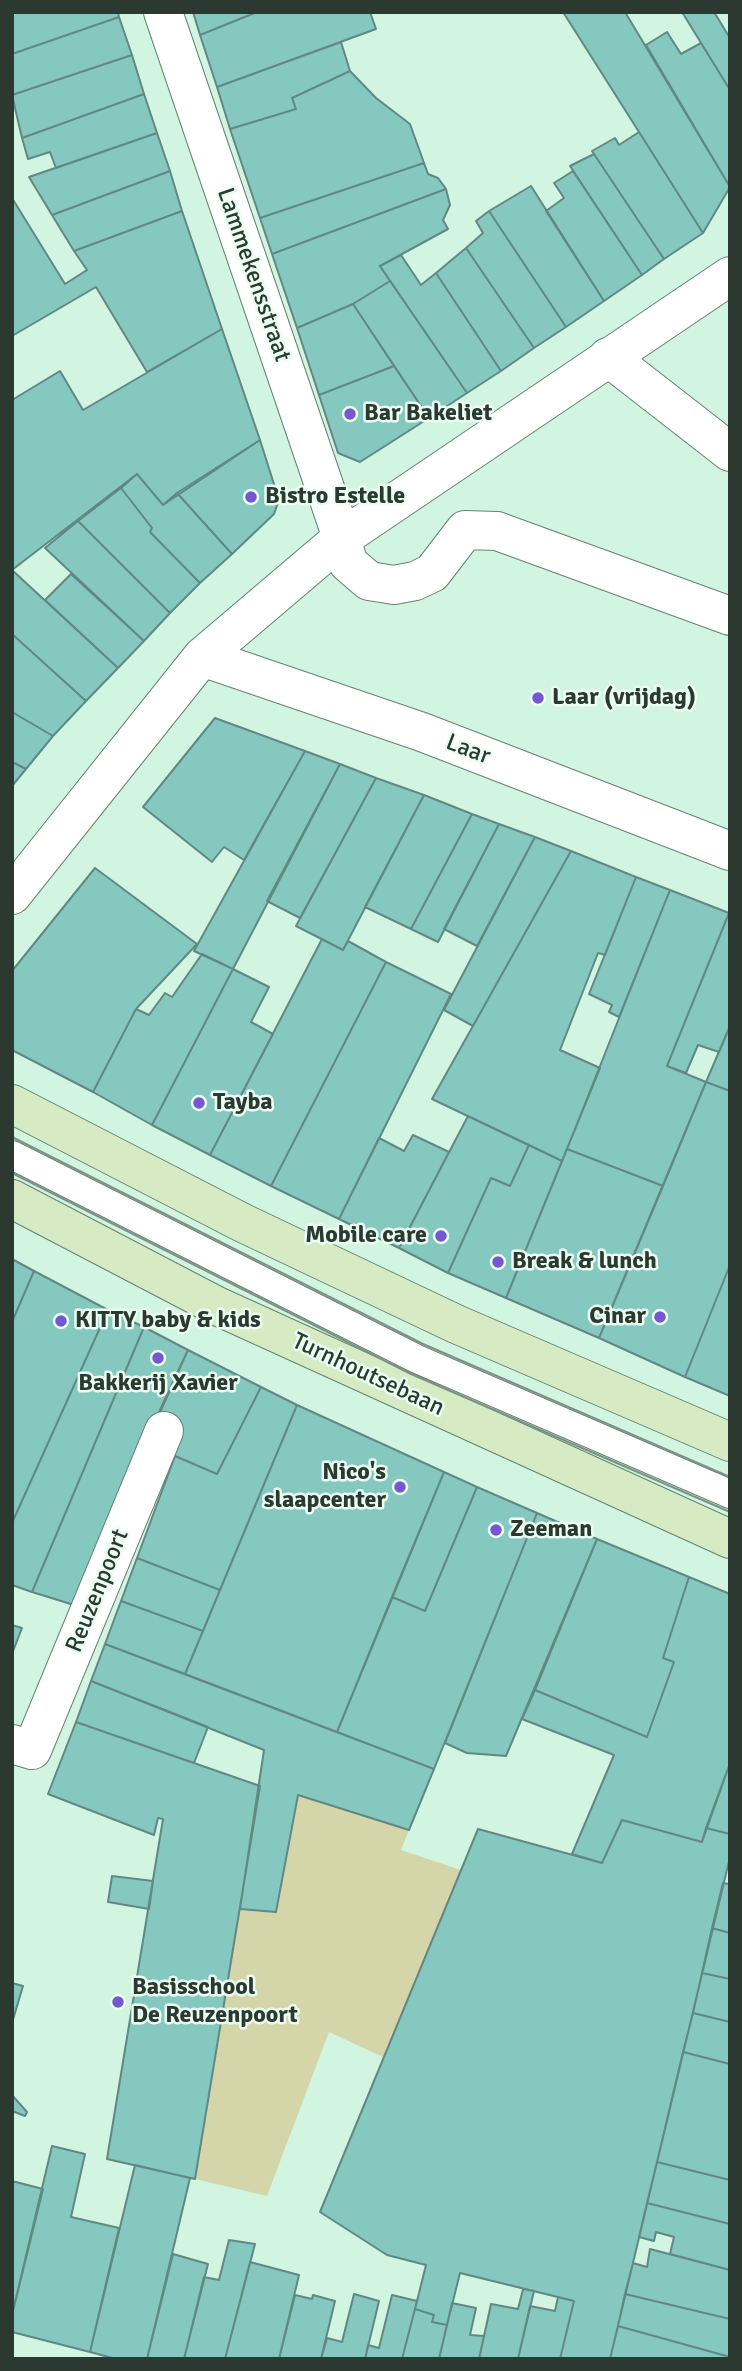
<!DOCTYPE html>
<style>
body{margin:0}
#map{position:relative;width:742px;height:2371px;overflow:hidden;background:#d2f5e1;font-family:Signika,sans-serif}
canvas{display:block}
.frame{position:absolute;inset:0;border:14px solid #2c3931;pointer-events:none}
</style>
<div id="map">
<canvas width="742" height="2371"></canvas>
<div class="frame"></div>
</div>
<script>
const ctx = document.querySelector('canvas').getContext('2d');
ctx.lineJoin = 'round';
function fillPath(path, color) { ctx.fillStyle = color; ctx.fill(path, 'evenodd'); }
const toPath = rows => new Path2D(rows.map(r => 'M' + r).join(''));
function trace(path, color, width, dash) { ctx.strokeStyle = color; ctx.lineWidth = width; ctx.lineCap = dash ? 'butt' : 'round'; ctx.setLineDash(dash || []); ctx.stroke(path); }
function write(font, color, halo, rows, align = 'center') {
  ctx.font = font + ' Signika,sans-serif'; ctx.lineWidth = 5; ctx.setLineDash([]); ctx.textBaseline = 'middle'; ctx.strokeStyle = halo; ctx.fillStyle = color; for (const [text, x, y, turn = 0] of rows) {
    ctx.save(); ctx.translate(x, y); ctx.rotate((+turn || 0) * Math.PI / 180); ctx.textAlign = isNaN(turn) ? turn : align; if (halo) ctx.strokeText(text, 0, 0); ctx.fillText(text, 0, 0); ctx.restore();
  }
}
fillPath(toPath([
 [298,1795,409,1830,401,1850,461,1870,383,2057,329,2032,267,2196,195,2179,240,1909,277,1912]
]), '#d5d5aa');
const building = toPath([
 [12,12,118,12,119,17,12,54,12,12],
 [193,12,257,12,200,35,193,12],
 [257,12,370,12,376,29,217,87,200,35,257,12],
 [563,12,625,12,730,187,703,233,563,12],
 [682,12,714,12,730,38,730,90,682,12],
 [119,17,132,55,12,95,12,54,119,17],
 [667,32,681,54,701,43,730,90,730,187,646,45,667,32],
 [341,42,350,71,292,98,296,109,230,129,217,87,341,42],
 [132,55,144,94,22,138,12,95,132,55],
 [350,71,376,98,410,124,424,163,260,218,230,129,296,109,292,98,350,71],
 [144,94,157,133,56,168,50,152,28,159,22,138,144,94],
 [639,132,703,233,664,259,592,151,615,138,619,145,639,132],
 [157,133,170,171,52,215,29,177,157,133],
 [594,154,664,259,642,275,570,166,594,154],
 [424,163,428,174,438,178,446,189,272,254,260,218,424,163],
 [170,171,182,211,74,251,52,215,170,171],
 [573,171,642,275,604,301,546,211,564,198,554,183,573,171],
 [531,186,604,301,566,327,489,211,531,186],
 [446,189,450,205,443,220,448,229,380,266,390,281,353,304,297,328,272,254,446,189],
 [12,198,65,284,87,270,74,251,182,211,222,329,147,372,96,287,12,336,12,198],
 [489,211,566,327,534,348,466,248,483,233,476,221,489,211],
 [466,248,534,348,501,371,436,273,466,248],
 [401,255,421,285,436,273,501,371,467,393,380,266,401,255],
 [390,281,467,393,429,418,353,304,390,281],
 [353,304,394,366,319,395,297,328,353,304],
 [222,329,260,440,163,505,137,474,12,570,12,400,60,371,83,410,222,329],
 [394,366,429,418,360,462,338,453,319,395,394,366],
 [260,440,279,500,274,514,232,554,177,493,260,440],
 [137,474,163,505,177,493,232,554,200,583,150,532,152,528,121,488,137,474],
 [121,488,152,528,150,532,200,583,170,613,78,521,121,488],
 [78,521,170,613,144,641,45,548,78,521],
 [12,570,118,668,86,701,12,634,12,570],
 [71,574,144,641,118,668,45,600,71,574],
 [12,634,86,701,53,736,12,712,12,634],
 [12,712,53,736,26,769,12,762,12,712],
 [215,718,305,751,244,860,224,847,212,862,143,807,215,718],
 [305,751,340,764,233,969,194,951,305,751],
 [12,762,26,769,12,786,12,762],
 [340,764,376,778,300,918,267,901,340,764],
 [376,778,424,795,343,950,296,926,376,778],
 [424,795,472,814,411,929,365,907,424,795],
 [472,814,499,824,438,942,411,929,472,814],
 [499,824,535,837,477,946,444,929,499,824],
 [535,837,571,851,473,1026,444,1010,535,837],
 [571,851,636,877,605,955,598,953,560,1050,600,1068,562,1161,432,1099,571,851],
 [95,868,197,944,136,1009,93,1092,12,1050,12,971,95,868],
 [636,877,670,890,619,1017,609,1012,612,1005,589,994,636,877],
 [670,890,729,913,667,1066,706,1082,663,1186,567,1149,670,890],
 [729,913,730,1026,719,1052,698,1045,686,1073,667,1066,729,913],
 [322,939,343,950,348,941,386,962,271,1186,210,1155,322,939],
 [202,954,233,969,152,1125,93,1092,136,1009,149,1015,165,993,172,997,202,954],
 [386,962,451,994,339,1219,271,1186,386,962],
 [233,969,269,987,251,1022,273,1034,210,1155,152,1125,233,969],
 [730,1026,730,1091,706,1082,730,1026],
 [706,1082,730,1091,730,1265,685,1377,599,1338,706,1082],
 [468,1116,529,1145,510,1186,491,1178,448,1273,399,1248,468,1116],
 [413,1135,449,1152,399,1248,339,1219,379,1138,404,1151,413,1135],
 [529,1145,562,1161,506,1298,448,1273,491,1178,510,1186,529,1145],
 [567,1149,663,1186,599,1338,506,1298,567,1149],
 [12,1259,34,1271,12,1322,12,1259],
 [730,1265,730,1396,685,1377,730,1265],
 [34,1271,108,1310,12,1523,12,1322,34,1271],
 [108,1310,144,1327,32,1592,12,1585,12,1523,108,1310],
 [144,1327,188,1350,187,1352,74,1605,32,1592,144,1327],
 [188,1350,261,1387,217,1474,175,1456,173,1433,153,1425,188,1350],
 [261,1387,297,1405,220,1590,137,1558,175,1456,217,1474,261,1387],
 [297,1405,444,1472,337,1732,185,1674,297,1405],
 [444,1472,477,1487,425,1611,392,1597,444,1472],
 [477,1487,537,1513,434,1769,337,1732,392,1597,425,1611,477,1487],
 [537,1513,597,1539,506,1756,467,1753,445,1743,537,1513],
 [597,1539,689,1577,663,1658,674,1662,647,1737,535,1690,597,1539],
 [137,1558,220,1590,203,1631,121,1601,137,1558],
 [689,1577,730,1594,730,1763,702,1842,622,1820,602,1863,572,1854,614,1755,522,1719,535,1690,647,1737,674,1662,663,1658,689,1577],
 [121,1601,203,1631,185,1674,105,1644,121,1601],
 [12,1625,22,1628,12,1654,12,1625],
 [105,1644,434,1769,409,1830,298,1795,276,1912,240,1909,264,1750,91,1681,105,1644],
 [91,1681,208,1727,194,1763,76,1722,91,1681],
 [76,1722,260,1786,195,2179,107,2159,163,1819,158,1818,154,1835,48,1794,76,1722],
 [730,1763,730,1834,706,1828,730,1763],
 [622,1820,702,1842,706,1828,730,1834,730,1857,610,2359,560,2359,574,2301,460,2273,447,2325,432,2322,434,2315,415,2309,426,2265,387,2255,320,2212,478,1829,602,1863,622,1820],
 [112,1876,153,1881,149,1909,108,1902,112,1876],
 [723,1883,730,1884,730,1933,712,1928,723,1883],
 [712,1928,730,1933,730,1979,702,1973,712,1928],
 [702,1973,730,1979,730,2022,693,2013,702,1973],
 [12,1983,23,1986,12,2023,12,1983],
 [693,2013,730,2022,730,2064,683,2052,693,2013],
 [683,2052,730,2064,730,2180,657,2162,683,2052],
 [12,2095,27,2112,25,2116,12,2111,12,2095],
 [52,2146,85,2154,71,2217,119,2228,90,2352,12,2332,12,2315,52,2146],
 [657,2162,730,2180,730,2224,647,2203,657,2162],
 [135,2165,190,2178,147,2359,116,2359,90,2352,135,2165],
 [12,2181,43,2189,12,2315,12,2181],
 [647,2203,730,2224,730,2270,670,2254,674,2237,656,2232,654,2241,639,2237,647,2203],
 [229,2240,255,2244,225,2359,184,2359,204,2277,219,2280,229,2240],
 [650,2249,730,2270,730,2319,625,2294,633,2263,647,2267,650,2249],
 [173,2254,208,2264,184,2359,147,2359,173,2254],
 [250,2262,299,2275,279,2359,225,2359,250,2262],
 [523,2289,534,2291,518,2359,479,2359,491,2304,518,2309,523,2289],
 [354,2294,379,2301,365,2359,321,2359,327,2338,342,2342,354,2294],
 [625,2294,730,2319,730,2357,618,2326,625,2294],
 [295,2295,312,2299,313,2295,335,2301,321,2359,279,2359,295,2295],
 [392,2295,417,2301,402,2359,365,2359,368,2345,379,2348,392,2295],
 [558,2297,574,2301,560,2359,518,2359,530,2306,555,2311,558,2297],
 [452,2303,476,2308,470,2335,484,2336,479,2359,439,2359,452,2303],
 [415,2309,434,2315,432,2322,447,2325,439,2359,402,2359,415,2309],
 [618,2326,730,2357,730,2359,610,2359,618,2326]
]);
fillPath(building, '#85c8bf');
trace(building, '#618883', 2);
const service = toPath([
 [12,1155,417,1359,730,1494]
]);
const pedestrian = toPath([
 [608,357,730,452],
 [342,538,348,563,369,581,394,585,415,581,432,573,465,530,497,531,730,616]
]);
const minor = toPath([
 [163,12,342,538],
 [730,276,342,538,202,657,422,732,730,851],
 [12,895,202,657],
 [12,1744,32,1750,164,1431]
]);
const secondary = toPath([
 [12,1104,243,1223,456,1324,730,1442],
 [12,1199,217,1306,730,1539]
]);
trace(service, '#638371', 30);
trace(pedestrian, '#638371', 40);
trace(minor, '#638371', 40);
trace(secondary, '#638371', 40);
trace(service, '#fff', 28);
trace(pedestrian, '#fff', 38);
trace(minor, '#fff', 38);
trace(secondary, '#d6ebc4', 38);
trace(toPath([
 [12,1137,423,1344,730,1477],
 [12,1173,411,1374,730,1512]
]), '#7b9284', 2);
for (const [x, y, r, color] of [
 [350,414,7,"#7457d1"],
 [251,497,7,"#7457d1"],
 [538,698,7,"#7457d1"],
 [199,1103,7,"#7457d1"],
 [441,1236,7,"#7457d1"],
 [498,1262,7,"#7457d1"],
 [660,1317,7,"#7457d1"],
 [61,1321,7,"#7457d1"],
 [158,1358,7,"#7457d1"],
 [400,1487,7,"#7457d1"],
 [496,1530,7,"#7457d1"],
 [118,2002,7,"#7457d1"]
]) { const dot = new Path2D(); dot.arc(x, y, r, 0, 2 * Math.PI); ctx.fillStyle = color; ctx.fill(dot); trace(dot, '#eafef2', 2.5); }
write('24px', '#2c3931', '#eafef2', [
 ["Lammekensstraat",253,275,71],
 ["Laar",468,750,21],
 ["Turnhoutsebaan",368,1375,25],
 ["Reuzenpoort",98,1591,-68]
]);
write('bold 24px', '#2c3931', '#eafef2', [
 ["Bar Bakeliet",364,414],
 ["Bistro Estelle",265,497],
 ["Laar (vrijdag)",552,698],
 ["Tayba",213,1103],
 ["Mobile care",427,1236,"right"],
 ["Break & lunch",512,1262],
 ["Cinar",646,1317,"right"],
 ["KITTY baby & kids",75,1321],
 ["Bakkerij Xavier",158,1384,"center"],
 ["Nico's",386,1473,"right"],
 ["slaapcenter",386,1501,"right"],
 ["Zeeman",510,1530],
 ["Basisschool",132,1988],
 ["De Reuzenpoort",132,2016]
], 'left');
</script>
